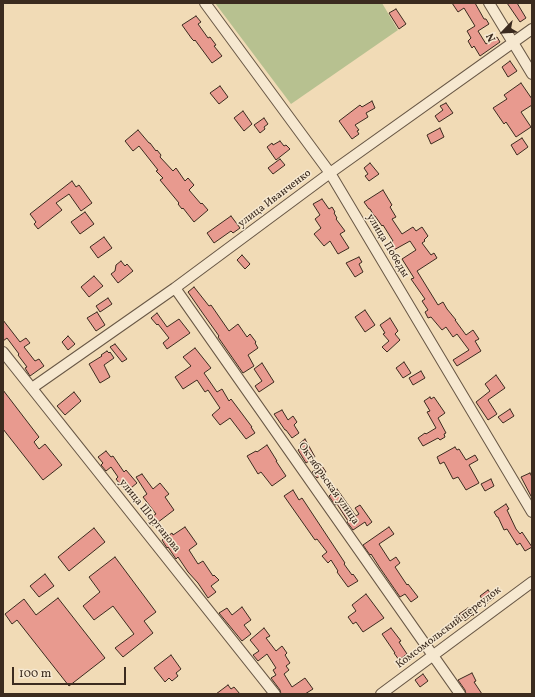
<!DOCTYPE html>
<meta charset="utf-8">
<style>
body{margin:0}
#map{position:relative;width:535px;height:697px;overflow:hidden;background:#f1dbb6;font-family:Vollkorn,serif}
canvas{display:block}
.frame{position:absolute;inset:0;border:4px solid #3b2b1f;pointer-events:none}
.north{position:absolute;left:483px;top:12px;width:40px;height:40px;-webkit-text-stroke:3px #f6e8d0;paint-order:stroke;rotate:245deg;font-size:11px;font-weight:700;line-height:16px;text-align:center;color:#3b2b1f}
.north::after{content:'';display:block;margin:auto;width:14px;height:18px;background:#3b2b1f;clip-path:polygon(50% 0,100% 100%,50% 72%,0 100%)}
.scale{position:absolute;left:12px;top:667px;width:114px;height:18px;box-sizing:border-box;border:2px solid #3b2b1f;border-top:0;padding-left:5px;font-size:12px;line-height:14px;white-space:nowrap;color:#3b2b1f;-webkit-text-stroke:3px #f6e8d0;paint-order:stroke}
</style>
<div id="map">
<canvas width="535" height="697"></canvas>
<div class="frame"></div>
<div class="north">N</div>
<div class="scale">100 m</div>
</div>
<script>
const context = document.querySelector('canvas').getContext('2d');
context.lineJoin = 'round';
function paint(path, color) { context.fillStyle = color; context.fill(path, 'evenodd'); }
const shape = rows => new Path2D(rows.map(r => 'M' + r).join(''));
function strokePath(path, color, width, dash) { context.strokeStyle = color; context.lineWidth = width; context.lineCap = dash ? 'butt' : 'round'; context.setLineDash(dash || []); context.stroke(path); }
function write(font, color, halo, rows, align = 'center') {
  context.font = font + ' Vollkorn,serif'; context.lineWidth = 3; context.setLineDash([]); context.textBaseline = 'middle'; context.strokeStyle = halo; context.fillStyle = color; for (const [text, x, y, turn = 0] of rows) {
    context.save(); context.translate(x, y); context.rotate((+turn || 0) * Math.PI / 180); context.textAlign = isNaN(turn) ? turn : align; if (halo) context.strokeText(text, 0, 0); context.fillText(text, 0, 0); context.restore();
  }
}
const green = shape([
 [215,3,382,3,398,30,291,104]
]);
const building = shape([
 [452,3,475,3,484,19,486,19,489,24,478,31,486,44,497,37,500,42,480,56,474,46,472,48,468,41,471,38,467,31,475,26,464,8,458,12,452,3],
 [507,3,517,3,526,18,520,22,507,3],
 [396,9,406,24,399,29,389,13,396,9],
 [196,16,201,22,198,24,208,38,210,37,216,45,214,46,222,56,212,63,195,40,194,41,192,39,182,25,196,16],
 [510,61,517,71,508,77,502,67,510,61],
 [521,83,532,99,532,105,521,112,531,127,516,137,506,122,504,124,493,108,507,99,504,95,521,83],
 [220,86,228,97,219,104,210,93,220,86],
 [372,101,375,108,366,113,368,117,355,125,359,130,357,131,359,134,352,139,339,121,360,105,362,107,372,101],
 [446,103,453,113,439,122,435,116,443,110,440,106,446,103],
 [243,111,252,124,244,131,234,118,243,111],
 [264,118,268,124,264,127,265,129,260,133,254,125,264,118],
 [440,128,444,137,431,144,427,135,440,128],
 [138,130,149,143,150,143,156,151,157,150,161,155,160,157,173,171,176,168,185,181,188,178,194,185,189,190,201,204,202,203,208,210,194,222,183,208,182,209,178,204,179,203,160,180,163,178,156,171,158,170,139,146,133,151,125,141,138,130],
 [522,138,528,147,517,155,511,145,522,138],
 [280,141,284,146,286,145,290,149,276,160,267,147,272,143,273,145,280,141],
 [280,159,285,165,273,174,268,168,280,159],
 [370,163,379,174,369,181,365,176,368,174,364,168,370,163],
 [72,181,76,187,79,185,92,203,81,211,69,194,56,203,62,210,38,229,34,224,36,222,30,214,72,181],
 [383,190,392,205,390,207,396,217,392,219,402,234,413,227,416,231,422,227,428,236,424,240,425,241,422,243,431,255,434,253,437,258,417,271,438,305,443,302,447,309,456,320,455,320,466,335,473,330,479,339,475,341,481,351,457,366,453,360,469,350,457,334,453,337,446,327,442,330,431,317,428,318,425,312,428,310,422,301,425,299,411,279,414,278,402,259,416,250,410,241,392,251,388,244,393,241,383,225,382,226,375,216,374,216,370,209,369,209,364,202,383,190],
 [322,199,329,209,332,207,335,212,334,213,337,218,336,219,345,231,340,234,349,248,338,254,330,241,324,246,314,234,321,228,315,219,320,215,313,204,322,199],
 [85,212,94,224,80,234,71,222,85,212],
 [231,216,240,228,233,233,231,231,214,243,207,233,231,216],
 [104,237,112,248,98,258,90,247,104,237],
 [242,255,250,264,245,269,237,260,242,255],
 [359,257,362,262,359,264,363,272,355,277,346,263,359,257],
 [121,261,125,266,127,264,133,271,118,283,111,274,115,271,116,265,121,261],
 [94,276,103,286,89,297,81,287,94,276],
 [194,287,209,306,211,305,229,331,238,324,247,337,250,334,256,342,255,343,258,348,248,355,254,366,243,373,218,337,219,336,204,315,188,292,194,287],
 [108,298,112,304,100,312,96,306,108,298],
 [365,310,375,325,365,332,355,317,365,310],
 [97,312,105,325,96,331,87,318,97,312],
 [157,313,167,327,179,319,190,333,167,349,163,343,169,338,158,324,157,325,151,318,157,313],
 [390,318,398,331,395,334,400,340,387,352,382,347,389,341,383,334,385,333,380,325,390,318],
 [3,320,20,342,26,338,30,343,24,347,35,361,39,359,44,366,30,376,25,368,27,367,18,355,19,354,7,338,3,341,3,320],
 [68,336,75,344,68,350,62,342,68,336],
 [115,344,127,359,122,362,110,347,115,344],
 [195,348,211,368,204,373,217,392,222,389,229,401,231,399,252,427,251,427,255,433,246,439,230,418,220,425,212,415,220,408,208,390,205,392,197,380,183,389,175,377,191,366,183,357,195,348],
 [107,351,109,353,110,352,114,358,104,365,110,377,100,383,89,364,102,356,101,355,107,351],
 [404,362,411,373,403,378,396,368,404,362],
 [262,363,274,382,259,392,255,386,262,381,254,369,262,363],
 [421,371,425,378,413,385,409,378,421,371],
 [496,375,505,388,488,400,497,414,488,420,476,402,490,391,485,384,496,375],
 [3,390,39,437,34,442,39,449,45,444,62,465,43,480,3,429,3,390],
 [74,392,81,401,65,415,57,406,74,392],
 [430,397,431,399,434,397,445,413,438,418,446,433,444,434,445,437,440,440,438,438,423,446,418,438,425,433,426,434,436,428,427,412,430,411,424,401,430,397],
 [510,409,514,416,503,423,498,417,510,409],
 [282,410,288,420,293,416,297,422,294,425,299,433,292,438,286,430,285,430,274,414,282,410],
 [305,439,315,457,306,463,298,450,302,447,300,443,305,439],
 [267,445,277,461,276,461,286,476,272,486,261,472,258,474,247,456,256,451,257,452,267,445],
 [455,447,457,450,459,449,466,460,475,455,478,460,469,465,479,483,466,490,458,477,453,479,444,462,440,464,437,457,455,447],
 [106,451,111,457,113,456,124,472,126,470,137,483,126,492,116,479,118,477,111,467,106,471,101,465,103,463,98,457,106,451],
 [322,466,326,472,317,478,312,472,322,466],
 [530,473,532,477,532,498,521,477,530,473],
 [142,474,153,489,160,483,169,494,165,497,174,510,153,526,148,519,156,514,143,497,147,494,136,477,142,474],
 [491,479,494,486,485,491,481,484,491,479],
 [337,489,356,516,359,514,355,508,360,505,372,522,367,526,365,522,353,530,347,522,348,521,337,504,335,505,329,496,337,489],
 [293,490,299,500,302,498,345,563,344,564,352,575,353,574,358,581,348,587,337,572,338,571,331,560,328,563,322,556,327,552,317,539,315,540,284,496,293,490],
 [506,504,509,509,507,510,516,529,520,534,522,532,532,547,525,551,520,543,517,545,507,529,504,530,498,517,497,517,494,512,506,504],
 [185,527,197,544,189,550,198,564,203,561,213,576,214,575,219,580,211,586,216,592,208,598,198,583,188,572,178,557,176,559,168,547,167,548,162,540,172,533,173,535,185,527],
 [389,527,394,534,379,544,390,561,396,557,400,563,395,567,407,585,408,584,418,597,411,602,405,594,400,597,380,568,371,554,370,555,363,545,389,527],
 [94,528,105,542,69,571,58,557,94,528],
 [115,557,156,612,144,621,153,633,123,657,115,648,134,634,113,606,94,620,83,606,100,592,89,577,115,557],
 [45,574,54,586,39,597,30,586,45,574],
 [488,590,494,598,486,604,480,596,488,590],
 [366,594,384,618,363,632,356,622,353,624,348,617,356,611,352,605,366,594],
 [58,598,105,658,69,686,17,620,12,624,5,614,24,599,36,615,58,598],
 [242,607,251,620,244,625,251,634,242,641,219,613,227,608,232,615,242,607],
 [468,608,474,615,472,615,465,621,459,614,468,608],
 [264,628,270,636,266,638,276,651,282,646,287,653,285,655,290,663,286,666,289,670,284,674,292,687,305,678,313,689,305,694,281,694,280,690,271,678,276,675,273,670,276,668,267,654,258,661,253,655,259,651,250,640,264,628],
 [391,628,401,641,399,642,407,654,399,660,394,653,395,653,382,634,391,628],
 [171,655,181,669,176,673,178,676,172,681,169,678,165,682,154,668,171,655],
 [472,673,476,681,474,682,482,694,466,694,465,690,458,680,472,673],
 [423,674,428,681,420,687,415,680,423,674],
 [228,685,231,689,234,687,240,694,216,694,228,685]
]);
const minor = shape([
 [205,3,330,173,532,512],
 [489,3,532,74],
 [175,288,460,694],
 [3,352,275,694],
 [32,388,175,288,330,173,532,29],
 [381,694,532,582]
]);
const streetNames = [
 ["улица Иванченко",275,199,-37],
 ["улица Победы",387,246,59],
 ["Октябрьская улица",328,484,55],
 ["улица Шортанова",149,516,51],
 ["Комсомольский переулок",449,628,-37]
];
paint(green, '#b7c190');
paint(building, '#e89a8f');
strokePath(building, '#3b2b1f', 1);
strokePath(minor, '#685745', 12);
strokePath(minor, '#f6e8d0', 10);
write('11px', '#3b2b1f', '#f6e8d0', streetNames);
</script>
